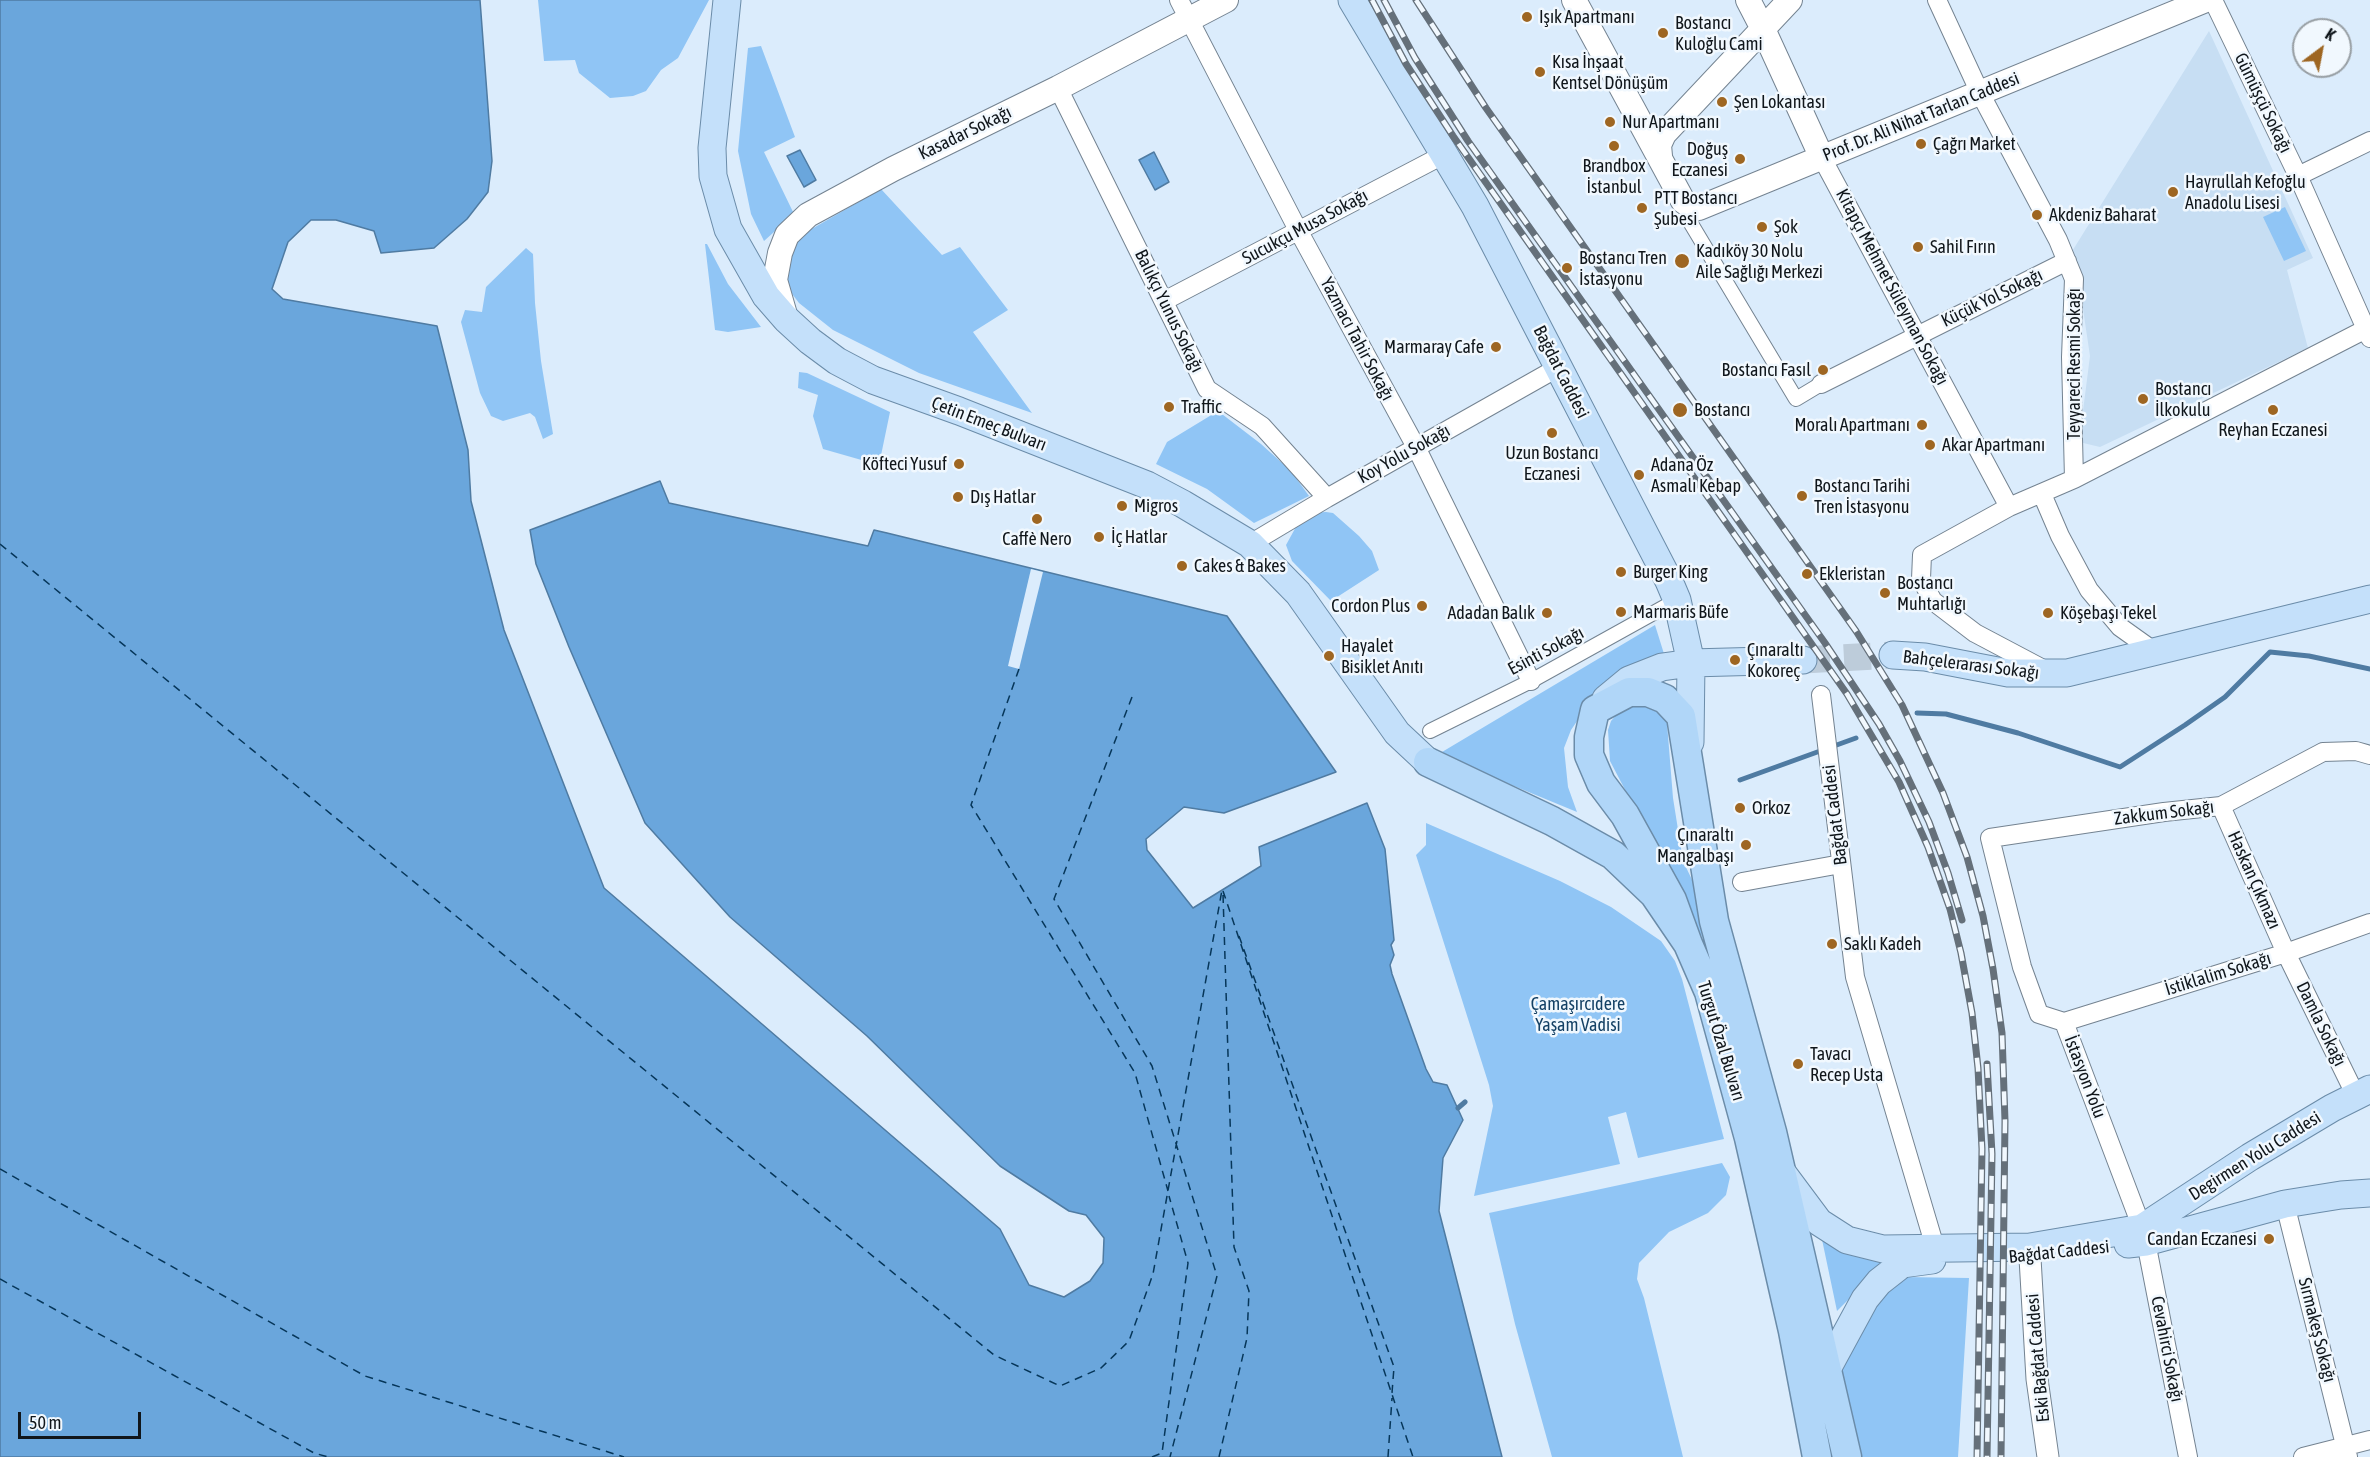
<!DOCTYPE html>
<meta charset="utf-8">
<style>
body{margin:0}
#map{position:relative;width:2370px;height:1457px;overflow:hidden;background:#dbecfc;font-family:"Asap Condensed",sans-serif}
canvas{display:block}
.north{position:absolute;left:2292px;top:18px;width:60px;height:60px;box-sizing:border-box;background:#f1f8fe;border:2px solid #979ea3;border-radius:50%;rotate:32deg;font-size:16px;font-weight:700;line-height:24px;text-align:center;color:#10161b}
.north::after{content:'';display:block;margin:auto;width:21px;height:27px;background:#9e6622;clip-path:polygon(50% 0,100% 100%,50% 72%,0 100%)}
.scale{position:absolute;left:18px;top:1412px;width:123px;height:27px;box-sizing:border-box;border:3px solid #10161b;border-top:0;padding-left:8px;font-size:18px;line-height:21px;white-space:nowrap;color:#10161b;-webkit-text-stroke:4px #f1f8fe;paint-order:stroke}
</style>
<div id="map">
<canvas width="2370" height="1457"></canvas>
<div class="north">K</div>
<div class="scale">50 m</div>
</div>
<script>
const context = document.querySelector('canvas').getContext('2d');
context.lineJoin = 'round';
function paint(path, color) { context.fillStyle = color; context.fill(path, 'evenodd'); }
const shape = rows => new Path2D(rows.map(r => 'M' + r).join(''));
function strokePath(path, color, width, dash) { context.strokeStyle = color; context.lineWidth = width; context.lineCap = dash ? 'butt' : 'round'; context.setLineDash(dash || []); context.stroke(path); }
function write(font, color, halo, rows, align = 'center') {
  context.font = font + ' "Asap Condensed",sans-serif'; context.lineWidth = 5; context.setLineDash([]); context.textBaseline = 'middle'; context.strokeStyle = halo; context.fillStyle = color; for (const [text, x, y, turn = 0] of rows) {
    context.save(); context.translate(x, y); context.rotate((+turn || 0) * Math.PI / 180); context.textAlign = isNaN(turn) ? turn : align; if (halo) context.strokeText(text, 0, 0); context.fillText(text, 0, 0); context.restore();
  }
}
const built = shape([
 [2209,31,2313,258,2287,270,2308,348,2100,447,2079,442,2090,356,2079,282,2071,253]
]);
const green = shape([
 [538,0,709,0,678,58,661,70,646,91,633,96,610,98,579,73,575,60,544,61],
 [761,46,795,137,764,152,794,214,764,241,751,214,738,151,748,48],
 [881,189,942,255,960,247,1008,310,973,332,1032,413,919,373,833,330,799,303,780,278,796,238],
 [2285,207,2306,251,2284,261,2263,217],
 [705,244,707,244,728,284,761,327,728,332,715,330],
 [526,248,533,254,535,303,541,361,553,434,543,439,535,417,530,413,503,421,491,416,480,393,461,322,465,310,482,312,486,287],
 [799,372,807,373,890,412,879,465,823,449,813,416,818,395,798,388],
 [1218,411,1261,444,1291,471,1309,496,1254,523,1207,489,1156,464,1167,442],
 [1326,512,1333,513,1359,536,1372,551,1379,570,1331,601,1292,561,1286,545,1297,525,1311,513],
 [1655,625,1665,657,1588,705,1571,730,1564,748,1568,787,1577,812,1480,772,1442,752],
 [1636,700,1666,711,1673,798,1683,861,1695,886,1712,956,1610,761,1608,730,1611,721,1618,713],
 [1426,823,1560,881,1611,907,1661,941,1675,961,1682,979,1724,1139,1638,1158,1626,1112,1608,1117,1620,1164,1474,1196,1493,1106,1489,1085,1416,855,1426,845],
 [1722,1163,1730,1177,1726,1195,1708,1213,1669,1232,1639,1263,1637,1279,1644,1298,1683,1457,1552,1457,1515,1324,1489,1213],
 [1820,1230,1888,1260,1837,1311],
 [1903,1277,1969,1278,1958,1457,1855,1457,1837,1369,1879,1291]
]);
const water = shape([
 [0,0,480,0,492,161,488,192,467,219,434,248,381,253,374,231,336,220,311,220,288,242,272,289,283,299,437,326,468,450,471,501,504,630,604,888,1000,1229,1029,1285,1064,1297,1090,1281,1103,1263,1104,1238,1086,1215,1069,1211,1000,1166,867,1036,730,917,645,823,569,647,536,564,530,530,660,481,669,503,868,546,874,530,887,533,1227,616,1336,772,1224,813,1184,807,1146,839,1147,850,1193,908,1261,866,1259,847,1367,803,1385,849,1394,940,1391,945,1394,955,1390,965,1392,974,1426,1069,1433,1082,1447,1085,1463,1120,1443,1158,1439,1211,1502,1457,0,1457,0,0],
 [800,150,816,180,804,187,787,156,800,150],
 [1154,152,1169,182,1155,190,1139,160,1154,152]
]);
const pier = shape([
 [1031,569,1043,572,1019,669,1008,666]
]);
const stream = shape([
 [1917,713,1946,714,2018,733,2120,767,2185,725,2225,697,2270,652,2309,656,2370,669],
 [1740,780,1856,738],
 [1458,1108,1465,1102]
]);
const ferry = shape([
 [0,544,994,1355,1060,1386,1101,1368,1129,1341,1153,1274,1222,890],
 [1019,669,971,805,1135,1073,1168,1191],
 [1132,697,1054,899,1152,1066,1217,1276,1170,1457],
 [1223,891,1413,1457],
 [1239,936,1394,1367,1392,1393],
 [0,1169,365,1376,624,1457],
 [0,1279,314,1453,328,1457],
 [1152,1457,1162,1453,1188,1263,1169,1196],
 [1219,1457,1247,1338,1249,1291,1234,1247,1223,894],
 [1388,1457,1392,1398]
]);
const primaryTunnel = shape([
 [1803,660,1893,655]
]);
const pedestrian = shape([
 [1687,217,1796,399,1821,384],
 [1430,731,1531,681,1677,600]
]);
const minor = shape([
 [1179,0,1298,230,1416,447,1531,681],
 [1937,0,1980,93,2058,240,2074,279,2071,357,2074,479,2009,507,1922,555,1921,579,1933,601,1975,633,2045,670],
 [2213,0,2298,176,2370,338],
 [1058,88,1207,389,1262,426,1327,498],
 [1822,158,2009,507],
 [2298,176,2370,141],
 [1164,301,1445,154],
 [1821,384,2067,261],
 [2074,479,2370,327],
 [2042,494,2060,536,2089,590,2120,627,2155,652],
 [1250,544,1327,498,1559,367],
 [1821,695,1855,977,1935,1247],
 [2221,806,2286,953,2356,1096],
 [1742,882,1841,864],
 [2064,1022,2039,1014,2022,967,1990,838,2164,812,2221,806,2323,752,2356,751,2370,755],
 [2064,1022,2286,953,2370,923],
 [2064,1022,2142,1228],
 [2285,1204,2348,1457],
 [2146,1242,2188,1457],
 [2303,1457,2370,1440]
]);
const tertiary = shape([
 [2030,1258,2037,1379,2048,1457]
]);
const secondary = shape([
 [1574,0,1683,201,1690,206,1699,208,2206,0],
 [1748,0,1763,29,1822,158],
 [1660,156,1659,145,1664,134,1790,0],
 [786,318,775,280,780,253,787,235,808,215,893,169,1058,88,1226,0]
]);
const primary = shape([
 [727,0,712,148,713,176,728,229,766,296,786,319,810,341,837,361,873,380,959,411,1147,485,1183,504,1250,544,1298,593,1397,733,1428,762],
 [1352,0,1475,206,1669,581,1677,600,1691,663,1690,742],
 [1893,655,1925,657,2008,673,2067,673,2370,599],
 [1606,699,1629,680,1662,667,1691,663,1803,660],
 [1781,1171,1819,1222,1847,1240,1883,1249,2030,1247,2142,1228,2250,1157,2332,1108,2370,1089],
 [2128,1244,2146,1242,2285,1204,2341,1195,2370,1193],
 [1827,1369,1865,1299,1879,1282,1902,1264,1932,1260]
]);
const trunk = shape([
 [1428,762,1552,821,1613,855,1654,894,1688,944,1709,992,1749,1138,1793,1331,1817,1457],
 [1688,944,1672,900,1625,815,1601,783,1589,755,1589,737,1595,710,1629,692,1648,692,1665,699,1681,716,1714,921,1772,1132,1847,1457]
]);
const rail = shape([
 [1372,0,1406,64,1453,136,1847,694,1899,782,1928,847,1950,909,1961,953,1972,1013,1978,1068,1982,1149,1977,1457],
 [1384,0,1415,58,1468,141,1825,643,1879,724,1900,761,1929,822,1948,873,1962,920],
 [1416,0,1486,108,1856,631,1902,705,1943,793,1967,857,1983,916,1993,969,2002,1033,2005,1121,2001,1457],
 [1987,1064,1992,1154,1987,1457]
]);
const markers = [
 [1527,17,6,"#9e6622"],
 [1663,33,6,"#9e6622"],
 [1540,72,6,"#9e6622"],
 [1722,102,6,"#9e6622"],
 [1610,122,6,"#9e6622"],
 [1921,144,6,"#9e6622"],
 [1614,146,6,"#9e6622"],
 [1740,159,6,"#9e6622"],
 [2173,192,6,"#9e6622"],
 [1642,208,6,"#9e6622"],
 [2037,215,6,"#9e6622"],
 [1762,227,6,"#9e6622"],
 [1918,247,6,"#9e6622"],
 [1682,261,8,"#9e6622"],
 [1567,268,6,"#9e6622"],
 [1496,347,6,"#9e6622"],
 [1823,370,6,"#9e6622"],
 [2143,399,6,"#9e6622"],
 [1169,407,6,"#9e6622"],
 [1680,410,8,"#9e6622"],
 [2273,410,6,"#9e6622"],
 [1922,425,6,"#9e6622"],
 [1552,433,6,"#9e6622"],
 [1930,445,6,"#9e6622"],
 [959,464,6,"#9e6622"],
 [1639,475,6,"#9e6622"],
 [1802,496,6,"#9e6622"],
 [958,497,6,"#9e6622"],
 [1122,506,6,"#9e6622"],
 [1037,519,6,"#9e6622"],
 [1099,537,6,"#9e6622"],
 [1182,566,6,"#9e6622"],
 [1621,572,6,"#9e6622"],
 [1807,574,6,"#9e6622"],
 [1885,593,6,"#9e6622"],
 [1422,606,6,"#9e6622"],
 [1621,612,6,"#9e6622"],
 [1547,613,6,"#9e6622"],
 [2048,613,6,"#9e6622"],
 [1329,656,6,"#9e6622"],
 [1735,660,6,"#9e6622"],
 [1740,808,6,"#9e6622"],
 [1746,845,6,"#9e6622"],
 [1832,944,6,"#9e6622"],
 [1798,1064,6,"#9e6622"],
 [2269,1239,6,"#9e6622"]
];
const poiNames = [
 ["Işık Apartmanı",1539,17],
 ["Bostancı",1675,23],
 ["Kuloğlu Cami",1675,44],
 ["Kısa İnşaat",1552,62],
 ["Kentsel Dönüşüm",1552,83],
 ["Şen Lokantası",1734,102],
 ["Nur Apartmanı",1622,122],
 ["Çağrı Market",1933,144],
 ["Doğuş",1728,149,"right"],
 ["Eczanesi",1728,170,"right"],
 ["Brandbox",1614,166,"center"],
 ["İstanbul",1614,187,"center"],
 ["Hayrullah Kefoğlu",2185,182],
 ["Anadolu Lisesi",2185,203],
 ["PTT Bostancı",1654,198],
 ["Şubesi",1654,219],
 ["Akdeniz Baharat",2049,215],
 ["Şok",1774,227],
 ["Sahil Fırın",1930,247],
 ["Kadıköy 30 Nolu",1696,251],
 ["Aile Sağlığı Merkezi",1696,272],
 ["Bostancı Tren",1579,258],
 ["İstasyonu",1579,279],
 ["Marmaray Cafe",1484,347,"right"],
 ["Bostancı Fasıl",1811,370,"right"],
 ["Bostancı",2155,389],
 ["İlkokulu",2155,410],
 ["Traffic",1181,407],
 ["Bostancı",1694,410],
 ["Moralı Apartmanı",1910,425,"right"],
 ["Reyhan Eczanesi",2273,430,"center"],
 ["Akar Apartmanı",1942,445],
 ["Uzun Bostancı",1552,453,"center"],
 ["Eczanesi",1552,474,"center"],
 ["Köfteci Yusuf",947,464,"right"],
 ["Adana Öz",1651,465],
 ["Asmalı Kebap",1651,486],
 ["Bostancı Tarihi",1814,486],
 ["Tren İstasyonu",1814,507],
 ["Dış Hatlar",970,497],
 ["Migros",1134,506],
 ["İç Hatlar",1111,537],
 ["Caffè Nero",1037,539,"center"],
 ["Cakes & Bakes",1194,566],
 ["Burger King",1633,572],
 ["Ekleristan",1819,574],
 ["Bostancı",1897,583],
 ["Muhtarlığı",1897,604],
 ["Cordon Plus",1410,606,"right"],
 ["Marmaris Büfe",1633,612],
 ["Adadan Balık",1535,613,"right"],
 ["Köşebaşı Tekel",2060,613],
 ["Hayalet",1341,646],
 ["Bisiklet Anıtı",1341,667],
 ["Çınaraltı",1747,650],
 ["Kokoreç",1747,671],
 ["Orkoz",1752,808],
 ["Çınaraltı",1734,835,"right"],
 ["Mangalbaşı",1734,856,"right"],
 ["Saklı Kadeh",1844,944],
 ["Tavacı",1810,1054],
 ["Recep Usta",1810,1075],
 ["Candan Eczanesi",2257,1239,"right"]
];
const streetNames = [
 ["Gümüşçü Sokağı",2263,103,64],
 ["Prof. Dr. Ali Nihat Tarlan Caddesi",1921,117,-22],
 ["Kasadar Sokağı",965,133,-26],
 ["Sucukçu Musa Sokağı",1305,227,-28],
 ["Kitapçı Mehmet Süleyman Sokağı",1892,287,62],
 ["Küçük Yol Sokağı",1992,298,-26],
 ["Balıkçı Yunus Sokağı",1169,311,64],
 ["Yazmacı Tahir Sokağı",1357,339,62],
 ["Teyyareci Resmi Sokağı",2074,364,-90],
 ["Bağdat Caddesi",1561,372,63],
 ["Çetin Emeç Bulvarı",989,424,21],
 ["Koy Yolu Sokağı",1404,454,-29],
 ["Esinti Sokağı",1546,651,-28],
 ["Bahçelerarası Sokağı",1971,665,7],
 ["Zakkum Sokağı",2164,813,-7],
 ["Bağdat Caddesi",1835,815,-97],
 ["Haskan Çıkmazı",2254,880,66],
 ["İstiklalim Sokağı",2218,974,-17],
 ["Damla Sokağı",2321,1024,64],
 ["Turgut Özal Bulvarı",1721,1041,73],
 ["İstasyon Yolu",2085,1077,69],
 ["Degirmen Yolu Caddesi",2255,1156,-32],
 ["Bağdat Caddesi",2059,1252,-6],
 ["Sırmakeş Sokağı",2317,1330,76],
 ["Cevahirci Sokağı",2167,1349,79],
 ["Eski Bağdat Caddesi",2038,1358,-95]
];
const parkNames = [
 ["Çamaşırcıdere",1578,1004],
 ["Yaşam Vadisi",1578,1025]
];
paint(built, '#c7def3');
paint(green, '#90c5f5');
paint(water, '#6aa6dc');
strokePath(water, '#4f7ba2', 1.5);
paint(pier, '#dbecfc');
strokePath(stream, '#4f7ba2', 5);
strokePath(ferry, '#063659', 1.5, [8, 6]);
strokePath(primaryTunnel, '#bdccda', 27, [27, 14]);
strokePath(pedestrian, '#748391', 16);
strokePath(minor, '#748391', 20);
strokePath(tertiary, '#748391', 23);
strokePath(secondary, '#748391', 26);
strokePath(primary, '#6b8ca9', 29);
strokePath(trunk, '#6b8ca9', 31);
strokePath(pedestrian, '#fff', 14);
strokePath(minor, '#fff', 18);
strokePath(tertiary, '#fff', 21);
strokePath(secondary, '#fff', 24);
strokePath(primary, '#c4e0fa', 27);
strokePath(trunk, '#b0d6f8', 28);
strokePath(rail, '#65707a', 7);
strokePath(rail, '#f1f8fe', 4.5, [14]);
for (const [x, y, r, color] of markers) { const dot = new Path2D(); dot.arc(x, y, r, 0, 2 * Math.PI); context.fillStyle = color; context.fill(dot); strokePath(dot, '#f1f8fe', 2); }
write('18px', '#10161b', '#f1f8fe', poiNames, 'left');
write('18px', '#10161b', '#f1f8fe', streetNames);
write('18px', '#144165', '#f1f8fe', parkNames);
</script>
